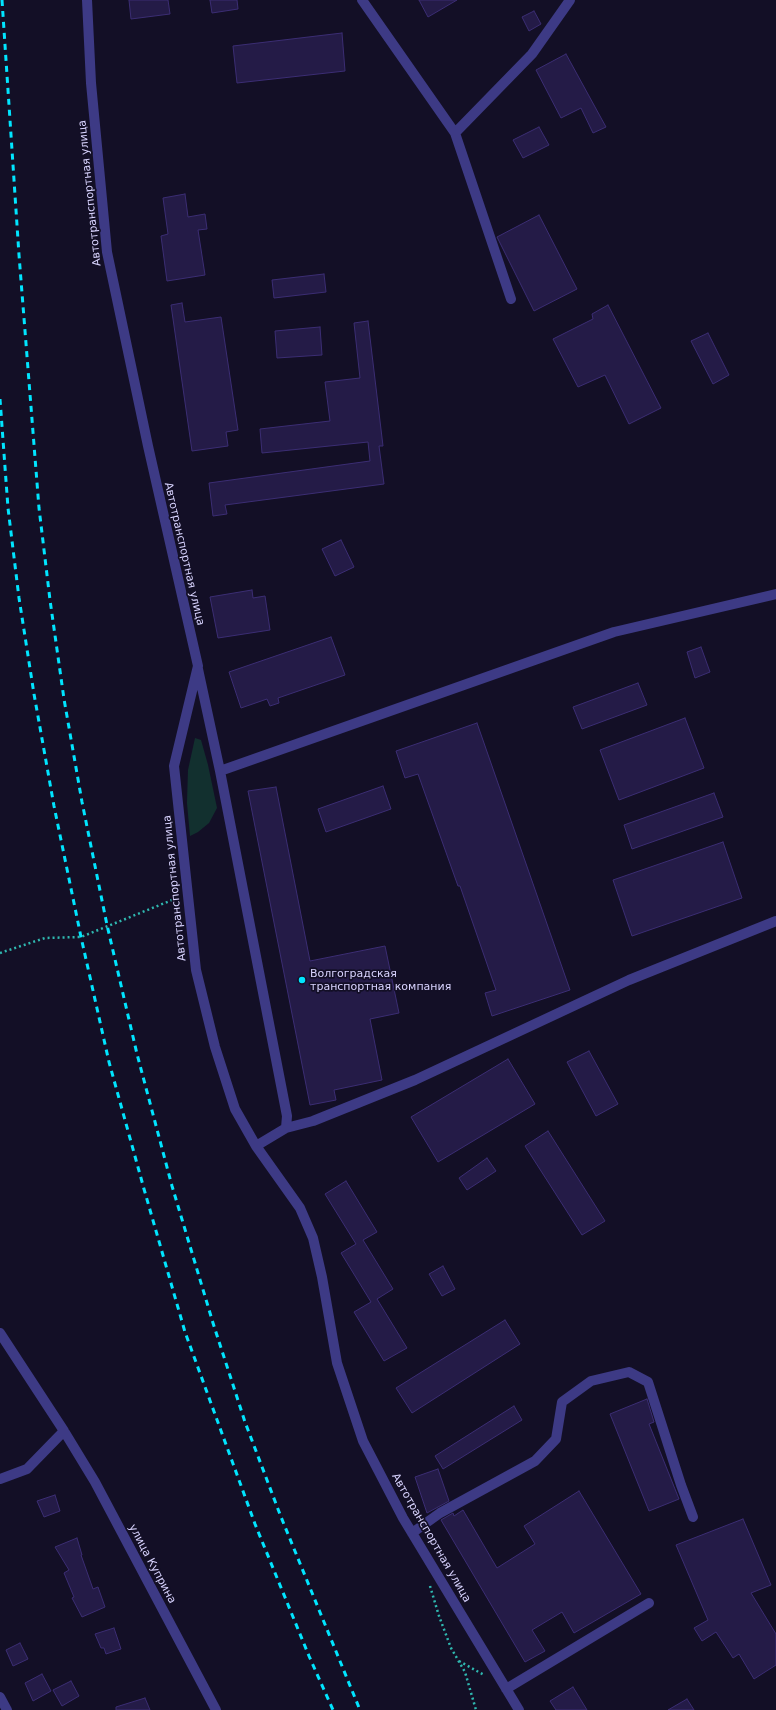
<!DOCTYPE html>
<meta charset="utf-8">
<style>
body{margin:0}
canvas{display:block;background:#130f26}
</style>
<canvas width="776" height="1710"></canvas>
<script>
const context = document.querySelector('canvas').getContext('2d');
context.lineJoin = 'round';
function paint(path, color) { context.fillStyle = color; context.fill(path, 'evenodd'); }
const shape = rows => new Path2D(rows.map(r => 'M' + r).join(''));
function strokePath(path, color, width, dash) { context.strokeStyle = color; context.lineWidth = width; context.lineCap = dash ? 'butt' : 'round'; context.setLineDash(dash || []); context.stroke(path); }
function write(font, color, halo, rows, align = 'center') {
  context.font = font + ' "DejaVu Sans",sans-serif'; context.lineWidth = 3.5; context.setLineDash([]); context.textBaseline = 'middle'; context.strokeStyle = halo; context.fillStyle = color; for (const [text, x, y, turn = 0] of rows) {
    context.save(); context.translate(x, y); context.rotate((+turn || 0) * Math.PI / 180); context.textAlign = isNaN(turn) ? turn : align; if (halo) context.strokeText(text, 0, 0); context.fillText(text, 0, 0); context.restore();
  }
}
const green = shape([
 [195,738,201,740,208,765,217,808,209,823,198,832,190,836,187,803,188,770]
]);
const building = shape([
 [129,0,168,0,170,14,131,19,129,0],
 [210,0,237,0,238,9,212,13,210,0],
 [419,0,457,0,428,17,419,0],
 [534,11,541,24,529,31,522,17,534,11],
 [342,33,345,71,237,83,233,46,342,33],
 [566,54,606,127,593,133,581,108,561,118,536,70,566,54],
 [539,127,549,145,523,158,513,140,539,127],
 [185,194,188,217,205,214,207,229,198,230,205,275,167,281,161,236,168,234,163,198,185,194],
 [539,215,577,289,534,311,497,237,539,215],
 [324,274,326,292,274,298,272,280,324,274],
 [182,303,185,322,221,317,238,430,226,432,228,446,192,451,171,305,182,303],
 [608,305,661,408,629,424,605,375,578,387,553,339,593,319,592,314,608,305],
 [368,321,383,446,379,446,384,484,225,505,227,514,213,516,209,483,370,461,368,442,262,453,260,429,330,421,325,382,360,378,354,323,368,321],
 [320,327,322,355,277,358,275,331,320,327],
 [708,333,729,375,713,384,691,341,708,333],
 [341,540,354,567,335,576,322,549,341,540],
 [252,590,253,598,265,596,270,630,218,638,210,597,252,590],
 [331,637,345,675,278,698,279,703,270,706,267,699,241,708,229,672,331,637],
 [701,647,710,672,695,678,687,652,701,647],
 [638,683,647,705,582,729,573,707,638,683],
 [685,718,704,768,619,800,600,750,685,718],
 [477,723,570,990,492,1016,485,993,496,990,460,886,458,886,418,774,405,778,396,751,477,723],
 [383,786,391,809,326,832,318,809,383,786],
 [276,787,310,961,385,946,399,1013,370,1019,382,1080,334,1090,336,1100,310,1105,248,791,276,787],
 [714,793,723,817,632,849,624,825,714,793],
 [723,842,742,898,632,936,613,880,723,842],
 [589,1051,618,1104,596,1116,567,1062,589,1051],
 [508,1059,535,1104,438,1162,411,1117,508,1059],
 [548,1131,605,1221,582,1235,525,1146,548,1131],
 [487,1158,496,1171,467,1190,459,1178,487,1158],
 [346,1181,377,1232,363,1240,393,1289,377,1299,407,1348,384,1361,354,1312,371,1302,341,1253,356,1244,325,1194,346,1181],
 [443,1266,455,1289,442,1296,429,1274,443,1266],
 [505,1320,520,1344,412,1413,396,1388,505,1320],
 [647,1399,654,1422,649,1424,679,1499,649,1511,610,1414,647,1399],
 [514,1406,522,1420,443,1469,435,1456,514,1406],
 [438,1469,449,1501,427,1513,415,1477,438,1469],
 [579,1491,641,1594,574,1633,562,1612,532,1630,545,1651,525,1662,441,1520,453,1513,454,1516,463,1510,497,1568,535,1544,524,1526,579,1491],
 [55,1495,60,1511,44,1517,37,1501,55,1495],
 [743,1519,771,1585,751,1593,776,1634,776,1665,754,1679,739,1654,733,1658,716,1632,702,1641,694,1628,708,1620,676,1545,743,1519],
 [77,1538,82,1555,81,1555,93,1589,98,1587,105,1607,82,1617,72,1598,74,1597,64,1573,69,1570,55,1547,77,1538],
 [114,1628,121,1649,106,1654,104,1648,101,1648,95,1634,114,1628],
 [20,1643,28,1659,13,1666,6,1650,20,1643],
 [42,1674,51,1691,33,1701,25,1683,42,1674],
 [71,1681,79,1696,62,1706,53,1690,71,1681],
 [573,1687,587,1710,556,1710,550,1701,573,1687],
 [145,1698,150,1710,116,1710,116,1707,145,1698],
 [687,1699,694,1710,668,1710,687,1699]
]);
const path = shape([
 [0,953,45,938,81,937,177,898],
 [430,1586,439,1616,451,1648,465,1672,476,1710],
 [459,1661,484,1675]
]);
const minor = shape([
 [87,0,91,83,107,252,148,446,198,666,174,766,196,970,215,1047,235,1109,256,1146,300,1208,313,1238,322,1277,337,1363,363,1441,403,1518,519,1710],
 [362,0,455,133,511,299],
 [455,133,532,54,570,0],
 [198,669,220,771,287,1116,286,1128],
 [220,771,614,632,776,594],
 [256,1146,286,1128,313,1121,415,1080,629,980,776,921],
 [0,1333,64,1431,95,1482,216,1710],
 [0,1479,27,1469,64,1431],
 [412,1533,440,1513,535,1461,556,1439,562,1402,591,1381,629,1372,648,1382,681,1485,693,1517],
 [506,1689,649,1603],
 [0,1697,7,1710]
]);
const rail = shape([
 [2,0,19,255,39,508,50,600,64,699,82,802,107,925,137,1054,172,1186,213,1323,245,1422,281,1517,360,1710],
 [0,399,8,508,19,598,34,694,54,806,81,937,109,1062,144,1189,185,1332,255,1524,309,1656,333,1710]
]);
const markers = [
 [302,980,4,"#00e5ff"]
];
const streetNames = [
 ["Автотранспортная улица",90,193,-96],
 ["Автотранспортная улица",184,554,77],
 ["Автотранспортная улица",175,888,-96],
 ["Автотранспортная улица",431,1538,60],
 ["улица Куприна",152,1564,62]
];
const poiNames = [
 ["Волгоградская",310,974],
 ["транспортная компания",310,987]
];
paint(green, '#12302f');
paint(building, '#241b47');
strokePath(building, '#3b2d73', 1);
strokePath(path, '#2fb8b0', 2.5, [2, 3]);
strokePath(minor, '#3d3a85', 10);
strokePath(rail, '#00e5ff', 3, [6, 5]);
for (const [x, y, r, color] of markers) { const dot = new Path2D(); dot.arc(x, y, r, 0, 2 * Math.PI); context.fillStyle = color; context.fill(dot); strokePath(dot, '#130f26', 1.5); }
write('11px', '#d9d4ff', '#130f26', streetNames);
write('11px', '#d9d4ff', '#130f26', poiNames, 'left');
</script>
